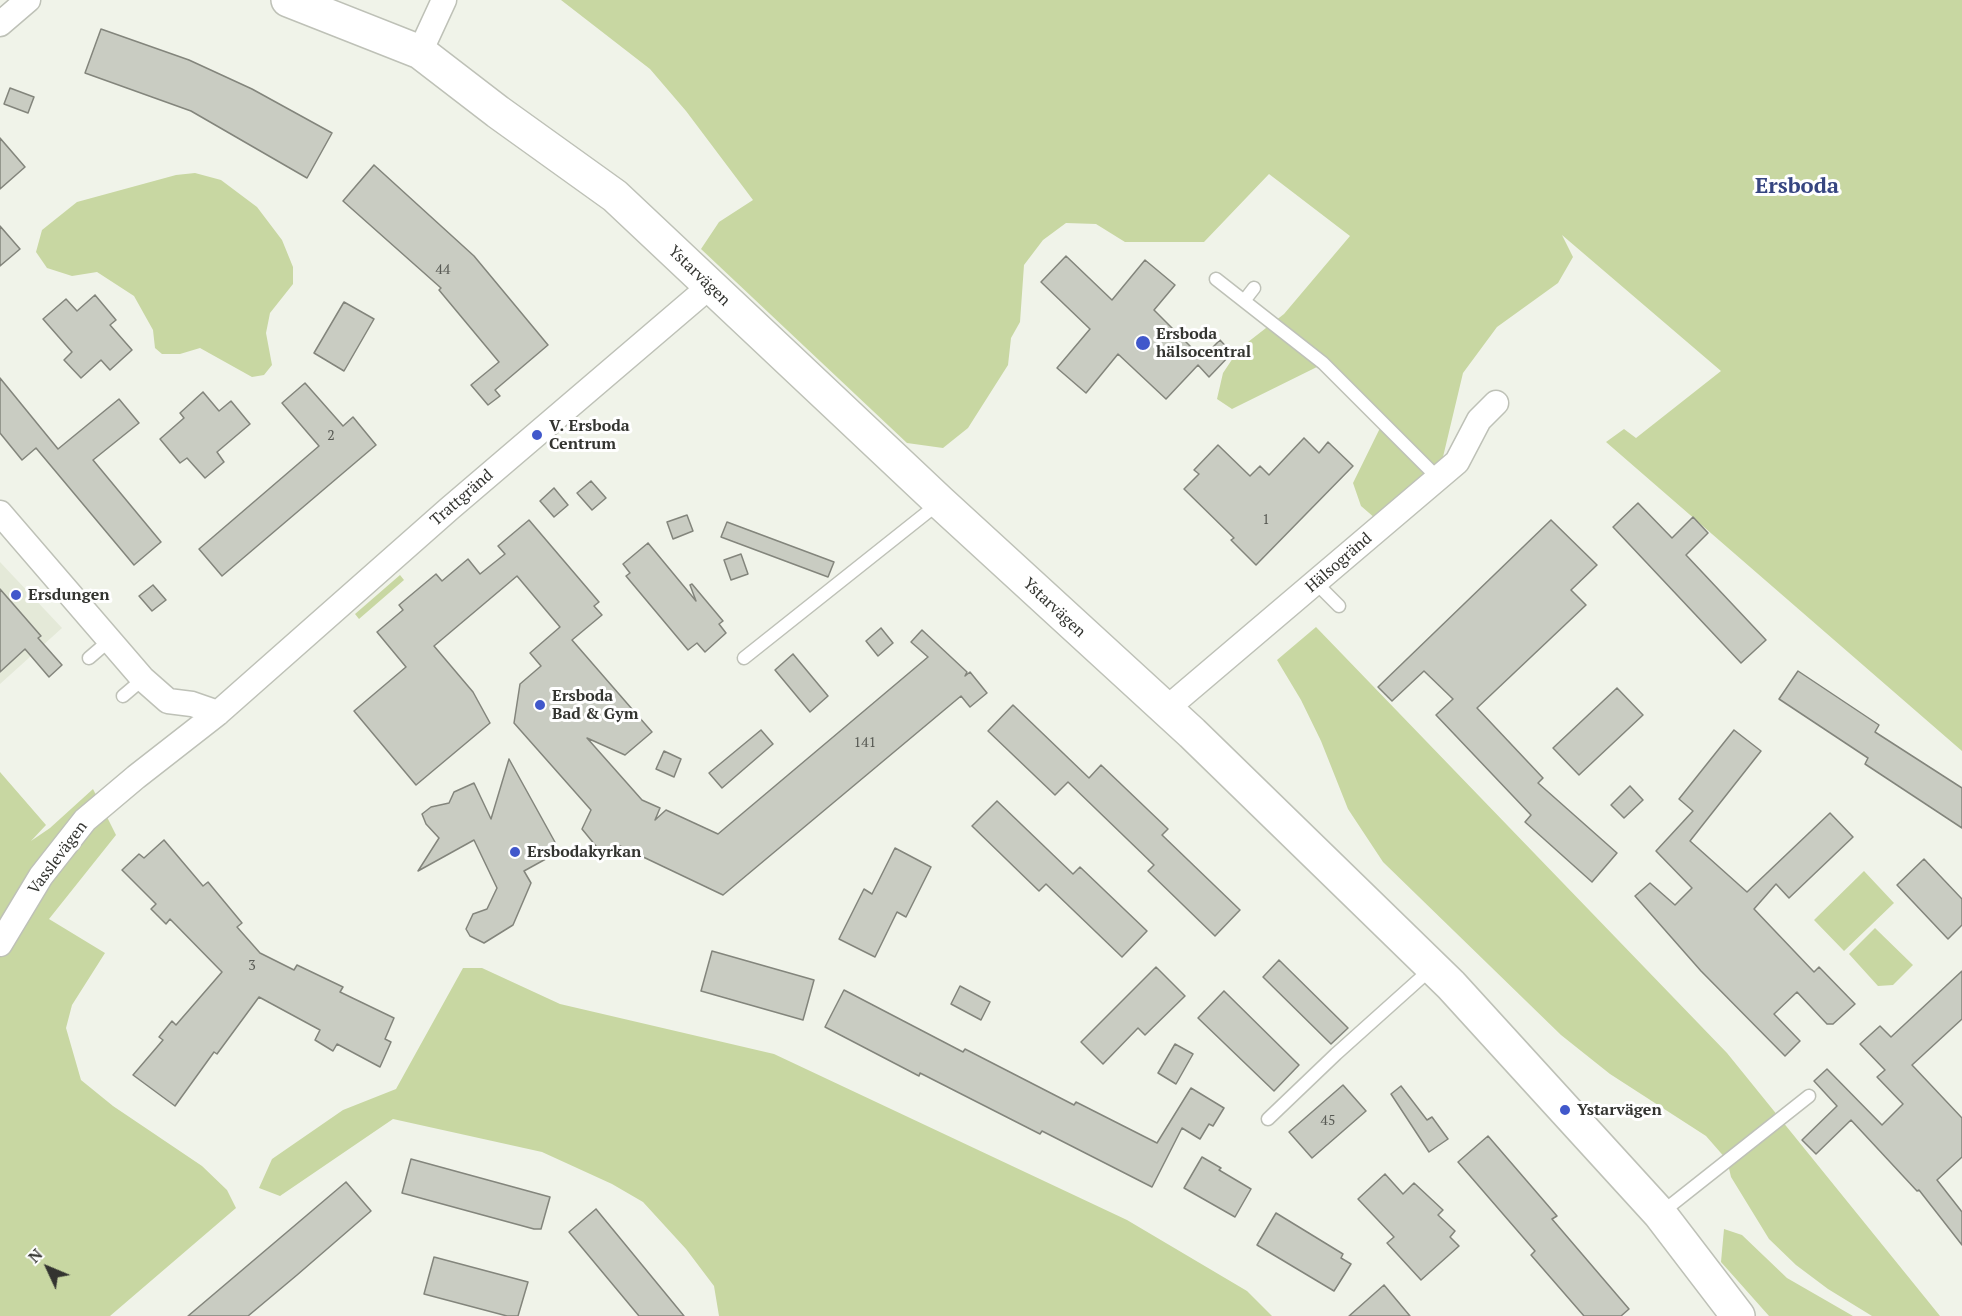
<!DOCTYPE html>
<meta charset="utf-8">
<style>
body{margin:0}
#map{position:relative;width:1962px;height:1316px;overflow:hidden;background:#f0f3e9;font-family:"PT Serif",serif}
canvas{display:block}
.north{position:absolute;left:18px;top:1238px;width:60px;height:60px;-webkit-text-stroke:4px #fff;paint-order:stroke;rotate:314deg;font-size:16px;font-weight:700;line-height:24px;text-align:center;color:#333430}
.north::after{content:'';display:block;margin:auto;width:21px;height:27px;background:#333430;clip-path:polygon(50% 0,100% 100%,50% 72%,0 100%)}
</style>
<div id="map">
<canvas width="1962" height="1316"></canvas>
<div class="north">N</div>
</div>
<script>
const context = document.querySelector('canvas').getContext('2d');
context.lineJoin = 'round';
function paint(path, color) { context.fillStyle = color; context.fill(path, 'evenodd'); }
const shape = rows => new Path2D(rows.map(r => 'M' + r).join(''));
function strokePath(path, color, width, dash) { context.strokeStyle = color; context.lineWidth = width; context.lineCap = dash ? 'butt' : 'round'; context.setLineDash(dash || []); context.stroke(path); }
function write(font, color, halo, rows, align = 'center') {
  context.font = font + ' "PT Serif",serif'; context.lineWidth = 6; context.setLineDash([]); context.textBaseline = 'middle'; context.strokeStyle = halo; context.fillStyle = color; for (const [text, x, y, turn = 0] of rows) {
    context.save(); context.translate(x, y); context.rotate((+turn || 0) * Math.PI / 180); context.textAlign = isNaN(turn) ? turn : align; if (halo) context.strokeText(text, 0, 0); context.fillText(text, 0, 0); context.restore();
  }
}
const built = shape([
 [0,562,62,628,0,684]
]);
const green = shape([
 [561,0,1962,0,1962,751,1606,442,1624,429,1636,438,1721,371,1562,235,1573,257,1558,283,1497,327,1463,373,1438,478,1383,525,1361,506,1353,483,1383,422,1323,364,1232,409,1217,399,1223,373,1239,349,1284,314,1350,236,1269,174,1204,242,1125,242,1096,224,1066,223,1043,240,1024,265,1020,322,1011,338,1008,365,968,428,943,448,907,443,701,249,719,222,753,200,686,111,650,69],
 [195,173,221,180,257,207,282,240,293,267,293,284,270,313,266,333,272,365,264,375,252,377,200,348,180,354,162,354,155,348,153,330,134,296,97,272,72,276,47,268,36,252,42,230,77,202,176,175],
 [400,575,404,580,359,619,355,614],
 [1316,627,1727,1053,1940,1316,1872,1316,1828,1289,1796,1265,1769,1239,1731,1177,1727,1160,1706,1136,1610,1074,1561,1035,1383,862,1348,809,1321,741,1301,700,1277,660],
 [0,772,46,825,31,841,50,828,93,789,116,835,49,919,105,953,72,1005,66,1028,81,1080,113,1106,202,1166,227,1190,236,1208,110,1316,0,1316],
 [1864,871,1894,903,1844,951,1814,920],
 [1875,928,1913,965,1893,985,1878,986,1849,954],
 [463,968,482,968,560,1004,774,1054,1127,1220,1247,1291,1272,1316,719,1316,714,1286,686,1249,643,1202,612,1184,542,1152,393,1119,280,1196,259,1188,272,1159,343,1110,396,1089],
 [1724,1229,1742,1235,1787,1278,1853,1316,1769,1316,1721,1262]
]);
const building = shape([
 [101,29,189,60,252,89,332,133,307,178,191,111,85,73,101,29],
 [10,88,34,97,28,113,4,104,10,88],
 [0,138,25,167,0,189,0,138],
 [374,165,474,256,548,345,495,390,500,396,488,405,471,385,499,362,439,290,441,288,343,201,374,165],
 [0,226,20,249,0,266,0,226],
 [1066,256,1112,300,1145,260,1175,285,1154,310,1202,358,1220,340,1232,353,1209,377,1198,365,1166,399,1118,354,1086,393,1057,368,1090,329,1041,282,1066,256],
 [95,295,116,320,110,325,132,350,110,370,101,360,81,378,64,360,72,352,43,319,66,299,77,311,95,295],
 [344,302,374,319,344,371,314,353,344,302],
 [0,378,58,449,119,399,139,423,93,460,161,542,134,565,36,448,22,460,0,433,0,378],
 [305,383,343,426,353,417,376,445,222,576,199,549,319,446,282,403,305,383],
 [203,392,219,411,231,401,250,424,217,452,224,462,205,478,187,458,180,463,160,439,184,418,180,413,203,392],
 [1304,438,1319,453,1328,442,1353,466,1256,565,1231,540,1234,538,1184,489,1199,474,1194,470,1218,445,1250,476,1260,466,1269,475,1304,438],
 [591,481,606,498,592,510,577,493,591,481],
 [554,488,568,505,554,517,540,501,554,488],
 [1638,503,1672,538,1693,517,1708,533,1686,555,1766,640,1741,663,1613,527,1638,503],
 [687,515,693,531,673,539,667,522,687,515],
 [529,520,599,602,594,606,602,615,572,640,652,732,625,755,587,738,642,800,660,808,655,820,666,810,718,834,928,657,911,642,922,630,967,672,965,676,970,672,987,693,970,707,961,696,723,895,618,845,600,851,582,829,591,810,514,723,520,684,541,666,530,653,560,627,517,576,434,646,473,692,490,723,416,785,354,711,406,667,377,632,403,610,399,605,436,574,442,581,468,559,480,574,505,554,498,546,529,520],
 [1551,520,1597,565,1571,590,1586,605,1477,708,1543,778,1538,783,1617,853,1592,882,1525,822,1531,815,1436,715,1453,699,1424,671,1392,701,1378,687,1551,520],
 [727,522,834,562,828,577,721,537,727,522],
 [648,543,696,601,690,585,692,584,723,621,719,624,726,633,705,652,697,643,688,650,626,576,630,573,623,564,648,543],
 [741,554,748,574,731,580,724,560,741,554],
 [153,585,166,600,152,611,139,596,153,585],
 [0,589,41,636,38,638,62,665,49,677,25,649,0,672,0,589],
 [881,628,893,643,878,656,866,641,881,628],
 [793,654,828,696,810,712,775,670,793,654],
 [1798,671,1879,725,1875,732,1962,788,1962,828,1865,764,1868,758,1779,699,1798,671],
 [1617,688,1643,715,1579,775,1553,748,1617,688],
 [1013,705,1089,778,1101,765,1168,829,1162,835,1240,910,1215,936,1148,871,1154,865,1068,782,1055,795,988,731,1013,705],
 [761,730,773,744,722,788,709,773,761,730],
 [1734,730,1761,751,1690,841,1747,892,1830,813,1853,837,1789,898,1776,884,1754,909,1814,972,1819,967,1855,1004,1833,1024,1827,1024,1797,992,1774,1014,1800,1041,1785,1056,1701,971,1635,896,1650,883,1675,905,1692,888,1656,851,1693,811,1679,799,1734,730],
 [664,751,681,759,674,777,656,769,664,751],
 [509,759,556,844,549,848,553,855,524,871,531,883,513,925,484,943,470,936,466,929,473,914,487,909,497,888,474,840,418,871,439,838,426,824,422,814,431,807,449,803,454,792,474,783,491,819,509,759],
 [1630,786,1643,800,1624,818,1611,805,1630,786],
 [997,801,1073,874,1080,867,1147,931,1122,957,1046,884,1039,891,972,826,997,801],
 [164,840,203,886,208,882,242,923,237,927,260,953,294,970,297,965,343,987,340,992,394,1018,385,1039,391,1042,380,1067,337,1044,333,1051,315,1040,320,1030,259,997,217,1054,214,1052,175,1106,133,1075,163,1040,159,1037,172,1021,176,1025,222,972,170,919,166,924,151,909,156,904,122,870,139,854,144,858,164,840],
 [895,848,931,867,906,917,897,912,875,957,839,939,864,889,872,894,895,848],
 [1924,859,1962,899,1962,925,1948,939,1897,885,1924,859],
 [712,951,814,980,803,1020,701,991,712,951],
 [1279,960,1348,1028,1331,1044,1263,977,1279,960],
 [1156,967,1185,996,1145,1035,1138,1028,1103,1064,1081,1042,1156,967],
 [1962,971,1962,1019,1912,1065,1962,1118,1962,1157,1937,1180,1962,1212,1962,1245,1919,1190,1917,1191,1851,1120,1816,1154,1802,1140,1837,1106,1814,1081,1827,1069,1882,1125,1903,1104,1877,1077,1885,1070,1860,1044,1880,1026,1891,1037,1962,971],
 [960,986,990,1002,981,1020,951,1004,960,986],
 [844,990,963,1052,965,1049,1074,1105,1076,1102,1157,1143,1191,1088,1224,1108,1213,1126,1209,1124,1200,1139,1182,1128,1152,1187,1042,1131,1040,1134,920,1073,919,1076,825,1027,844,990],
 [1224,991,1299,1065,1274,1091,1198,1018,1224,991],
 [1175,1044,1193,1054,1176,1084,1158,1073,1175,1044],
 [1343,1085,1366,1111,1312,1158,1289,1132,1343,1085],
 [1401,1086,1427,1120,1432,1117,1448,1139,1429,1152,1391,1094,1401,1086],
 [1488,1136,1557,1216,1552,1219,1629,1309,1621,1316,1584,1316,1531,1255,1535,1251,1458,1162,1488,1136],
 [1202,1157,1221,1168,1219,1170,1251,1189,1235,1217,1184,1188,1202,1157],
 [411,1159,550,1197,541,1229,534,1229,402,1193,411,1159],
 [1385,1174,1403,1194,1414,1183,1443,1210,1438,1215,1455,1231,1450,1237,1459,1246,1421,1280,1387,1243,1394,1237,1358,1199,1385,1174],
 [346,1182,371,1211,297,1275,248,1316,188,1316,346,1182],
 [596,1209,684,1316,639,1316,569,1232,596,1209],
 [1276,1213,1343,1254,1341,1258,1351,1264,1334,1291,1257,1245,1276,1213],
 [434,1257,528,1282,518,1316,507,1316,424,1294,434,1257],
 [1384,1285,1410,1316,1349,1316,1384,1285]
]);
const lane = shape([
 [1216,279,1323,363,1438,478],
 [1244,301,1254,288],
 [1316,583,1339,606],
 [89,658,110,640],
 [744,658,939,503],
 [123,696,143,679],
 [1268,1119,1336,1054,1432,968],
 [1661,1213,1809,1096]
]);
const street = shape([
 [0,24,28,0],
 [420,52,444,0],
 [0,513,143,679,168,701,192,704,218,713],
 [1165,710,1457,462,1479,420,1496,403],
 [0,944,41,876,85,820,136,777,218,713,449,509,709,287]
]);
const secondary = shape([
 [288,0,420,52,498,112,615,196,940,502,1192,733,1451,985,1660,1214,1738,1316]
]);
const markers = [
 [1143,343,8,"#4158cb"],
 [537,435,6,"#4158cb"],
 [16,595,6,"#4158cb"],
 [540,705,6,"#4158cb"],
 [515,852,6,"#4158cb"],
 [1565,1110,6,"#4158cb"]
];
const numberNames = [
 ["44",443,270],
 ["2",331,436],
 ["1",1266,520],
 ["141",865,743],
 ["3",252,966],
 ["45",1328,1121]
];
const streetNames = [
 ["Ystarvägen",699,276,44],
 ["Trattgränd",462,498,-41],
 ["Hälsogränd",1339,563,-41],
 ["Ystarvägen",1054,608,43],
 ["Vasslevägen",58,858,-53]
];
const poiNames = [
 ["Ersboda",1156,334],
 ["hälsocentral",1156,352],
 ["V. Ersboda",549,426],
 ["Centrum",549,444],
 ["Ersdungen",28,595],
 ["Ersboda",552,696],
 ["Bad & Gym",552,714],
 ["Ersbodakyrkan",527,852],
 ["Ystarvägen",1577,1110]
];
const districtNames = [
 ["Ersboda",1797,187]
];
paint(built, '#e4e9d8');
paint(green, '#c8d7a2');
paint(building, '#c9ccc2');
strokePath(building, '#83857c', 1.5);
strokePath(lane, '#bec1b7', 15);
strokePath(street, '#bec1b7', 27);
strokePath(secondary, '#bec1b7', 36);
strokePath(lane, '#fff', 12);
strokePath(street, '#fff', 24);
strokePath(secondary, '#fff', 33);
for (const [x, y, r, color] of markers) { const dot = new Path2D(); dot.arc(x, y, r, 0, 2 * Math.PI); context.fillStyle = color; context.fill(dot); strokePath(dot, '#fff', 2); }
write('14px', '#585a54', null, numberNames);
write('16px', '#333430', '#fff', streetNames);
write('bold 16px', '#333430', '#fff', poiNames, 'left');
write('bold 22px', '#364580', '#fff', districtNames);
</script>
